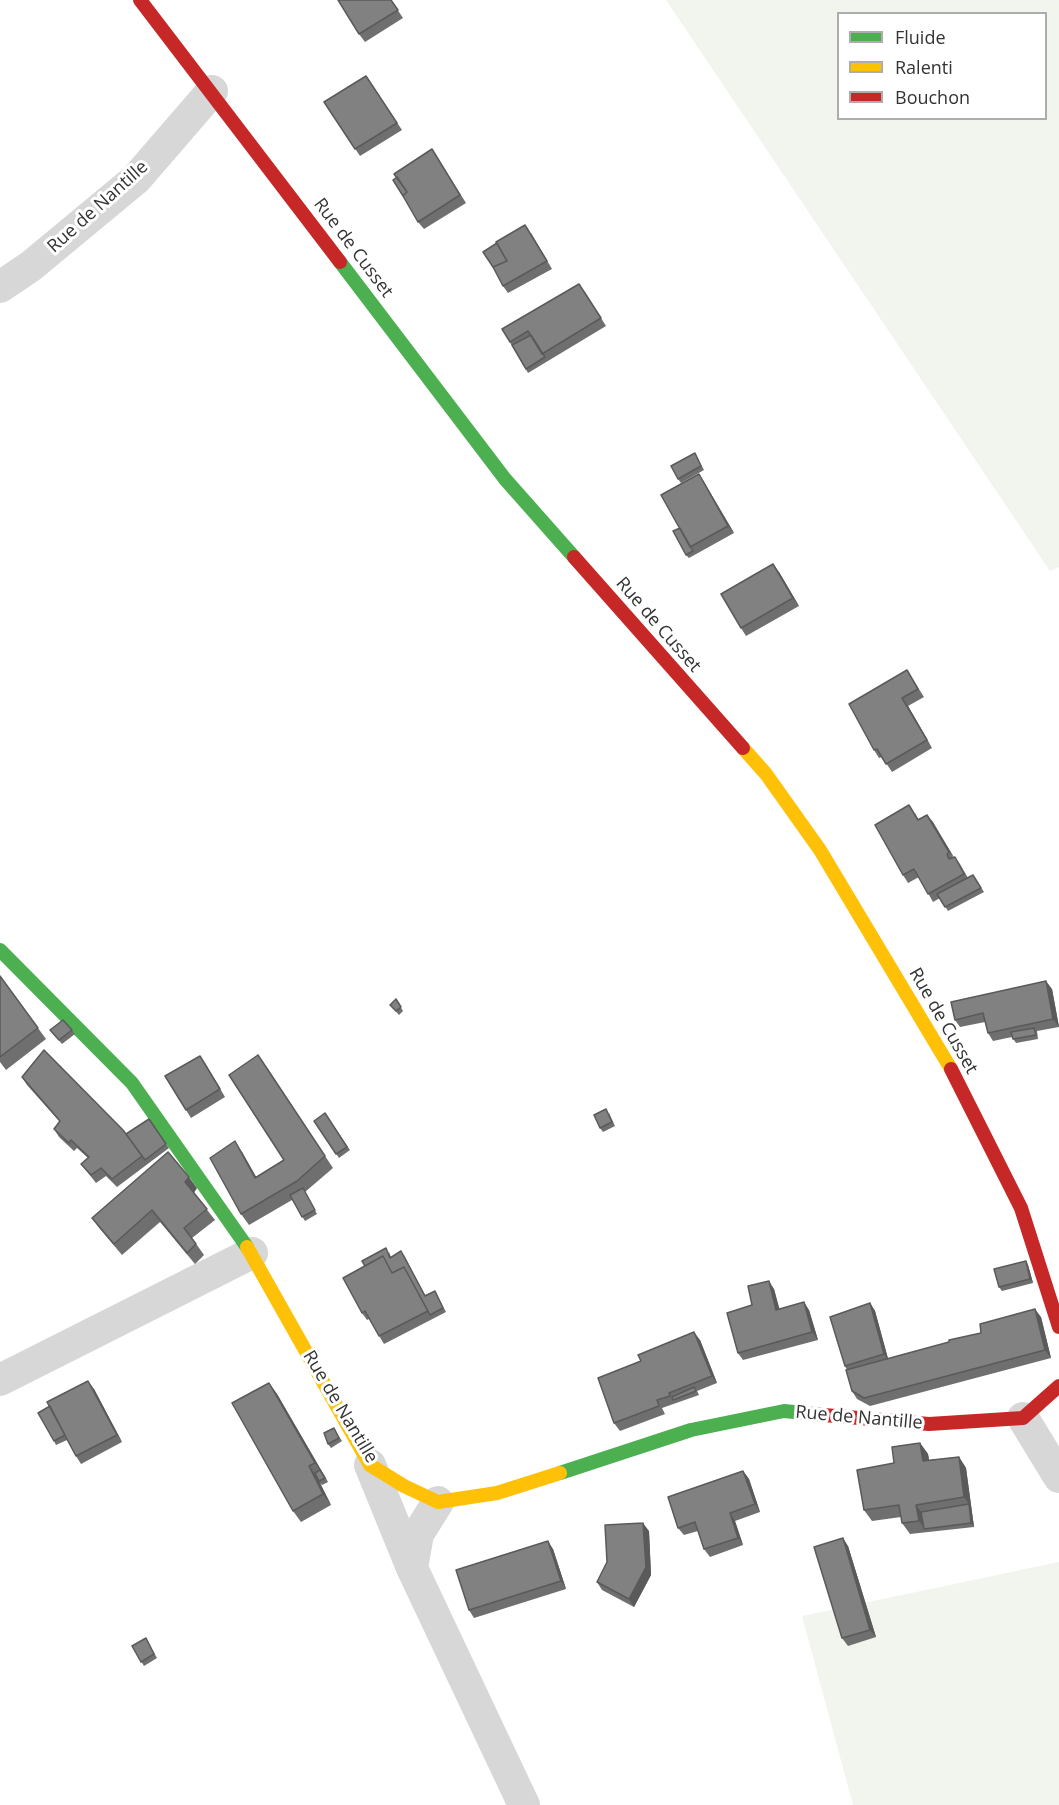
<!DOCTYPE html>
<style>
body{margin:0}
#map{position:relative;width:1059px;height:1805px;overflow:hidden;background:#fff;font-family:"Open Sans",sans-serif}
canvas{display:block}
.legend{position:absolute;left:837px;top:12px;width:210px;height:108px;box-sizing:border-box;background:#fff;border:2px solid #adadad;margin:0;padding:8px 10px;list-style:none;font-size:18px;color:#333}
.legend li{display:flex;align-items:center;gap:12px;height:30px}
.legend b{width:30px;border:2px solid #adadad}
</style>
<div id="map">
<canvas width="1059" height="1805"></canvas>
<ul class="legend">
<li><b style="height:8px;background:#4caf50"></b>Fluide</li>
<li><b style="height:8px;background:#ffc107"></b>Ralenti</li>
<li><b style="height:8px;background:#c62828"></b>Bouchon</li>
</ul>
</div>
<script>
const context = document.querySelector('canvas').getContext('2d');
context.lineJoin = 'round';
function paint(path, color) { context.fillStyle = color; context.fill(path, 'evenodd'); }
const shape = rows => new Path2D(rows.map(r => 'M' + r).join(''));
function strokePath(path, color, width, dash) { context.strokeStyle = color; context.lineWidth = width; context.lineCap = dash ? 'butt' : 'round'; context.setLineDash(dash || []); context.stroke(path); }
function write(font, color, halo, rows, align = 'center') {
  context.font = font + ' "Open Sans",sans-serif'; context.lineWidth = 6; context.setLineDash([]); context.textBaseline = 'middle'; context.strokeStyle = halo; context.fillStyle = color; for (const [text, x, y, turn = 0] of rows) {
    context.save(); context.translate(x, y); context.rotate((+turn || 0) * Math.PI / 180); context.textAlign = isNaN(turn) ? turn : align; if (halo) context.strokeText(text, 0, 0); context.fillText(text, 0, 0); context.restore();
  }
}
const green = shape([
 [666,0,1059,0,1059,567,1050,571],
 [838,14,1046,14,1046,118,838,118],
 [1059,1562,1059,1805,853,1805,802,1616]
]);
const street = shape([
 [0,287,31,266,136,179,212,91],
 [0,1380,252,1253],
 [1023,1418,1059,1477],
 [370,1465,412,1568,524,1805],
 [412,1568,418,1534,438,1502]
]);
const fast = shape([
 [340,262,505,479,574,557],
 [0,950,132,1083,247,1247],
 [560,1473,691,1430,784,1411,824,1415]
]);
const slow = shape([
 [743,748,766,774,820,850,951,1069],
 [247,1247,370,1465,404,1486,438,1502,497,1493,560,1473]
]);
const jam = shape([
 [140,0,340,262],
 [574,557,743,748],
 [951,1069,1021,1208,1059,1327],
 [824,1415,929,1424,1023,1418,1059,1386]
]);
const wall = shape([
 [391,0,403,18,365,42,359,34],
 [366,76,402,130,360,156,324,102],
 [432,149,466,203,424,229,418,222,397,177],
 [531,233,552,269,508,293,503,286,493,267],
 [585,292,606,326,528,373,502,329],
 [695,453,704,470,681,483,678,479],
 [699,474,704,482,734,533,689,558,686,555,680,528],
 [779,572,799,606,746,636,741,628],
 [907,670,924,697,908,706,932,748,892,772,882,757,879,758,874,750],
 [915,813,918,819,927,815,953,857,955,857,960,864,968,878,973,875,984,892,948,911,940,898,933,902,919,877,908,883,903,875],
 [0,976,46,1039,6,1070,0,1062,0,1063],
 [1052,989,1059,1027,1037,1031,1038,1039,1016,1043,1012,1037,993,1041,988,1033,985,1022,960,1027,955,1020],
 [396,999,403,1011,399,1015,390,1005],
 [50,1030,72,1030,75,1034,62,1044],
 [205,1063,225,1097,191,1118,186,1110],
 [266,1066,333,1168,305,1192,317,1214,305,1221,292,1200,249,1225,241,1214,242,1152,256,1177,284,1160],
 [22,1077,126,1134,149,1119,169,1148,117,1187,106,1176,96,1183,81,1164,88,1158,77,1148,74,1151,59,1137,54,1129,60,1122,27,1085],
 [325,1113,350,1150,339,1158,314,1121],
 [609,1113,615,1126,603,1132,600,1128],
 [197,1188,194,1193,215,1220,192,1238,204,1255,195,1264,160,1222,122,1255,100,1229,92,1218],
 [389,1252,391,1257,404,1255,425,1295,435,1291,446,1312,384,1344,369,1319,367,1320,362,1313],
 [1026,1261,1028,1265,1033,1283,1002,1291,999,1287],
 [774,1289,779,1309,809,1310,818,1340,743,1360,738,1353,752,1305],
 [870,1303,875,1311,888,1359,949,1342,981,1333,1041,1317,1051,1358,870,1406,857,1399,852,1391,847,1370,845,1366],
 [700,1340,717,1383,697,1391,699,1395,662,1408,665,1414,620,1431,614,1423],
 [269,1383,277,1394,328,1482,322,1485,320,1483,331,1505,301,1522,293,1511],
 [94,1389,122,1442,81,1464,76,1456,67,1440,56,1445,54,1441],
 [336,1432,342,1441,331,1448,328,1444],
 [920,1443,928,1454,929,1460,959,1457,966,1468,974,1527,910,1534,902,1523,901,1517,872,1521,864,1510,894,1463],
 [743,1471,749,1479,760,1512,735,1521,743,1545,710,1557,704,1549,698,1531,684,1535,678,1528],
 [649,1531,651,1575,634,1607,602,1590,597,1582],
 [848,1546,876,1637,848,1646,842,1638],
 [553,1549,566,1589,474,1618,469,1610],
 [146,1638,157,1658,144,1666,132,1646]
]);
const shadedWall = shape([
 [699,474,704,482,734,533,728,526],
 [773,564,779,572,799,606,793,598],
 [902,698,908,706,932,748,927,740],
 [927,815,933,822,955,859,949,852],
 [1046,981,1052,989,1059,1027,1053,1019],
 [235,1141,242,1152,263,1189,255,1178],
 [189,1177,197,1188,193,1193,185,1182],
 [1026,1261,1028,1265,1033,1283,1030,1279],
 [769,1281,774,1289,782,1318,776,1310],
 [804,1302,809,1310,818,1340,812,1332],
 [870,1303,875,1311,889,1362,884,1354],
 [1035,1309,1041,1317,1051,1358,1045,1350],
 [694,1332,700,1340,717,1383,712,1376],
 [88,1381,94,1389,122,1442,117,1435],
 [269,1383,277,1394,328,1482,315,1463],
 [920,1443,928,1454,931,1472,923,1461],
 [959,1457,966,1468,974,1527,971,1523,969,1504,964,1497],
 [309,1466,317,1477,331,1505,323,1494],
 [743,1471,749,1479,760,1512,755,1504],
 [916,1505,924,1516,925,1529,919,1521],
 [730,1513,735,1521,743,1545,738,1538],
 [643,1523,649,1531,651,1575,634,1607,629,1599],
 [843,1538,848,1546,876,1637,870,1630],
 [548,1541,553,1549,566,1589,561,1581]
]);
const building = shape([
 [338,0,391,0,398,10,359,34,338,0],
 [366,76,397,123,355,149,324,102,366,76],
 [432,149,460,195,418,222,403,196,407,192,394,174,432,149],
 [397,177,407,192,403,196,393,180,397,177],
 [525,225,547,261,503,286,493,267,507,261,496,242,525,225],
 [497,243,507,261,493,267,483,252,497,243],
 [579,284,601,318,542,354,528,331,510,342,502,329,579,284],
 [531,335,545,357,526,369,512,345,531,335],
 [695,453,701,466,678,479,671,466,695,453],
 [699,474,728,526,690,547,661,495,699,474],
 [680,528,693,551,686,555,673,531,680,528],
 [773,564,793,598,741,628,721,594,773,564],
 [907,670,918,689,902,698,927,740,886,764,877,749,874,750,849,704,907,670],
 [909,805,918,820,927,815,949,852,947,854,949,859,955,857,964,874,928,894,914,869,903,875,875,825,909,805],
 [973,875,981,888,945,907,937,894,973,875],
 [0,976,38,1028,0,1057,0,976],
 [1046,981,1053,1019,988,1033,983,1013,955,1020,951,1002,1046,981],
 [396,999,401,1007,396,1011,390,1005,396,999],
 [63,1020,72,1030,59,1040,50,1030,63,1020],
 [1034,1028,1036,1035,1013,1039,1011,1032,1034,1028],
 [44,1050,123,1130,142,1156,112,1179,101,1168,91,1175,81,1164,89,1157,71,1140,69,1143,54,1129,60,1121,22,1077,44,1050],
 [258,1055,325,1156,297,1181,241,1214,210,1158,235,1141,255,1178,284,1160,229,1075,258,1055],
 [200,1056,220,1089,186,1110,165,1076,200,1056],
 [606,1109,612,1122,600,1128,594,1115,606,1109],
 [325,1113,347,1147,336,1154,314,1121,325,1113],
 [149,1119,166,1144,145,1160,126,1134,149,1119],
 [168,1152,189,1177,185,1182,207,1209,184,1228,196,1244,187,1253,152,1210,114,1244,92,1218,168,1152],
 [303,1188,315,1210,302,1217,290,1195,303,1188],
 [386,1248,390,1258,401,1251,425,1296,435,1291,443,1308,430,1315,404,1267,392,1273,383,1256,365,1266,362,1261,386,1248],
 [383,1256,392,1273,404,1267,428,1311,379,1336,365,1311,362,1313,343,1278,383,1256],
 [1026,1261,1030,1279,999,1287,994,1269,1026,1261],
 [769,1281,776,1310,804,1302,812,1332,738,1353,727,1313,752,1305,748,1286,769,1281],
 [870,1303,884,1354,845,1366,830,1317,870,1303],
 [1035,1309,1045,1350,864,1398,852,1391,846,1370,949,1342,949,1340,981,1333,980,1324,1035,1309],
 [694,1332,712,1376,669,1393,670,1396,657,1400,659,1406,614,1423,598,1378,641,1361,638,1355,694,1332],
 [88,1381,117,1435,76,1456,47,1402,88,1381],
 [269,1383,315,1463,309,1466,323,1494,293,1511,232,1403,269,1383],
 [694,1387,696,1391,673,1400,672,1397,694,1387],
 [50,1406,65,1435,54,1441,38,1413,50,1406],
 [334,1428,339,1438,328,1444,324,1433,334,1428],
 [920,1443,923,1461,959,1457,964,1497,916,1505,919,1521,902,1523,899,1505,864,1510,857,1470,894,1463,892,1447,920,1443],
 [320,1470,325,1478,319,1481,315,1473,320,1470],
 [743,1471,755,1504,730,1513,738,1538,704,1549,695,1522,678,1528,668,1497,743,1471],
 [969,1504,971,1523,924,1529,921,1512,969,1504],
 [643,1523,646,1567,629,1599,597,1582,607,1562,605,1525,643,1523],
 [843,1538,870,1630,842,1638,814,1547,843,1538],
 [548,1541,561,1581,469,1610,456,1570,548,1541],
 [146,1638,154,1654,141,1662,132,1646,146,1638]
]);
const streetNames = [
 ["Rue de Nantille",98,207,-42],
 ["Rue de Cusset",353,248,53],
 ["Rue de Cusset",658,625,49],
 ["Rue de Cusset",943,1021,60],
 ["Rue de Nantille",340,1407,59],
 ["Rue de Nantille",859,1418,5]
];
paint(green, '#f1f5ed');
strokePath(street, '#d7d7d7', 32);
strokePath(fast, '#4caf50', 14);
strokePath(slow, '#ffc107', 14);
strokePath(jam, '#c62828', 14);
paint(wall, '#6f6f6f');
paint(shadedWall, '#5a5a5a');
paint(building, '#818181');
strokePath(building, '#5a5a5a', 1.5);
write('18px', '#333', '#fff', streetNames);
</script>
